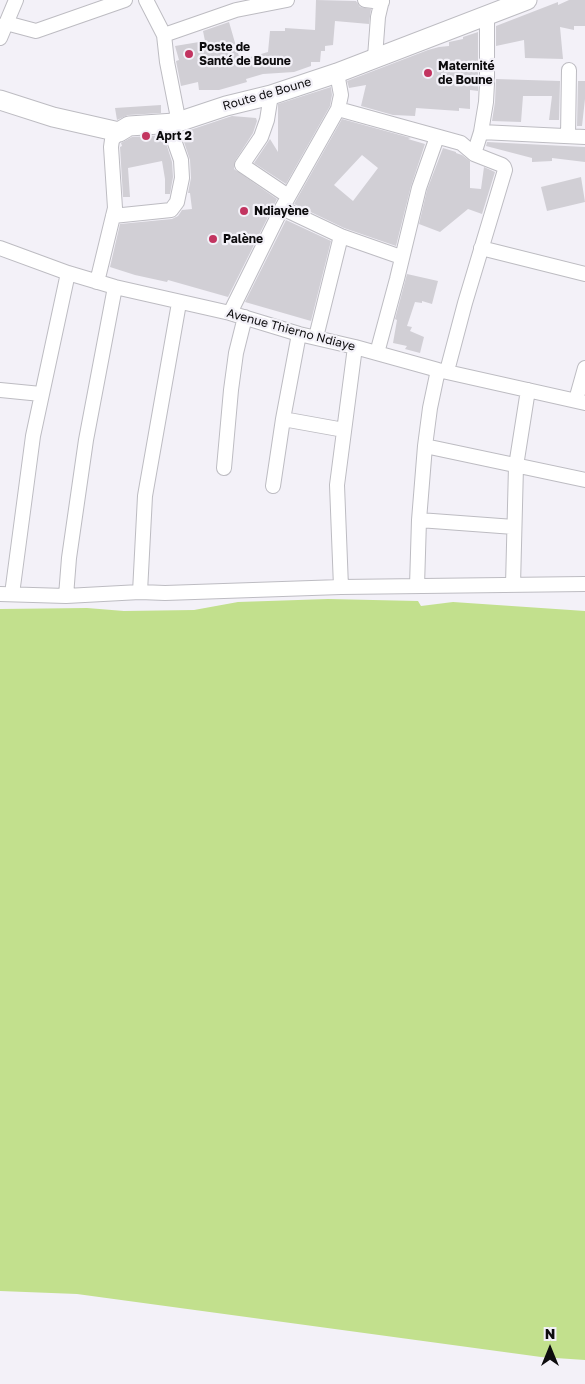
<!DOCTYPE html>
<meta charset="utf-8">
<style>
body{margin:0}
#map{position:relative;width:585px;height:1384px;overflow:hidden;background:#f3f1f8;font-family:"Golos Text",sans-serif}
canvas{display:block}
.north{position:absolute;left:525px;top:1324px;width:50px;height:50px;-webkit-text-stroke:4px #f3f1f8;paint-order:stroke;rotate:0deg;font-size:14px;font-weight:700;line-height:20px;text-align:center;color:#0d0c0e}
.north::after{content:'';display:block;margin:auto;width:18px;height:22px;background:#0d0c0e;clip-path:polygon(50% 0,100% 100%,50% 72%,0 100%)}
</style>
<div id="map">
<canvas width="585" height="1384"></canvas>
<div class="north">N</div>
</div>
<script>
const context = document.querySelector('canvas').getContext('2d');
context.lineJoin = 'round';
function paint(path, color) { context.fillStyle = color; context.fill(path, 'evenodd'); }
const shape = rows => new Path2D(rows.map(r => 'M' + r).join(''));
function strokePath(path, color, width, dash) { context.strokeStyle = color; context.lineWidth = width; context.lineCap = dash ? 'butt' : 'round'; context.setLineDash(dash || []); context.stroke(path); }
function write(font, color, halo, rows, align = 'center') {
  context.font = font + ' "Golos Text",sans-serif'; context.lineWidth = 4.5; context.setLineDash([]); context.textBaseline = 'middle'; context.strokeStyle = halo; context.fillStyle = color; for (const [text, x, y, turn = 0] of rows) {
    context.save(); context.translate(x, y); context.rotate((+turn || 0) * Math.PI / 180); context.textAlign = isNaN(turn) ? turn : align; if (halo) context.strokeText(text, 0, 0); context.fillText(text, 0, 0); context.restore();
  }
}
const green = shape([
 [328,599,418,601,421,606,453,602,585,611,585,1360,541,1357,77,1294,0,1291,0,609,87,608,124,611,194,610,238,602]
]);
const building = shape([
 [316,0,356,1,360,7,371,9,369,24,335,21,333,45,325,46,325,51,321,51,320,62,311,62,311,66,294,72,263,74,246,79,247,82,219,90,199,90,198,82,181,86,176,61,179,60,175,46,205,41,203,31,229,22,240,60,268,52,270,31,285,31,285,28,315,30],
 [569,0,585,0,585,26,574,26,574,30,560,27,563,59,525,58,524,40,496,46,496,26,558,2,558,5],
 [478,32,478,91,470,90,470,109,459,108,459,111,416,108,415,116,393,115,361,106,366,85,349,88,347,81,428,50,439,47,449,46,449,42,463,39,463,37],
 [496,79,560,81,559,120,549,120,552,96,523,96,521,122,492,121,495,102],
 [578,81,585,81,585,99,582,126,577,126],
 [331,87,332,95,330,106,286,184,254,163,270,139,278,152,278,104],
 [161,105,161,113,128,115,117,120,115,108],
 [232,116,256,118,257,121,253,133,235,161,234,169,277,199,228,297,168,280,167,282,135,275,110,267,120,224,172,219,178,216,182,210,192,209,190,193,188,193,191,178,190,160,184,142,184,132],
 [342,119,411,138,408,139,425,144,411,186,396,246,344,228,294,204],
 [362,155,378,168,353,201,334,185],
 [166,135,167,146,172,162,173,177,170,194,165,194,165,179,162,161,128,168,130,197,123,197,120,147,122,146,121,143,132,137],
 [487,142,585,147,585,162,552,158,552,161,532,162,532,158,486,146],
 [443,148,456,152,456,153,462,155,470,161,470,188,481,189,484,167,495,172,482,214,468,209,440,232,419,224,427,190],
 [581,177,585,202,547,211,541,187],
 [286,220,331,241,311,321,245,302],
 [407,274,438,281,432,304,422,301,422,303,415,302,407,326,412,327,410,331,424,337,420,353,405,349,407,346,393,343,397,320,395,319]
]);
const street = shape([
 [365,0,382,2],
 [6,23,36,31,125,0],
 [164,35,236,10,287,0],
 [0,38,16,0],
 [375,57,378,17,382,0],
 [271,95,267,120,261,137,242,165,288,196],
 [338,109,461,143,474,154,502,165,504,167,505,170,465,303,447,371],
 [481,132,585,137],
 [568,136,569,70],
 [474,154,481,132,486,102,487,83,487,16],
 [282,208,341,236,401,257],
 [113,216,171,210,177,202,182,178,181,160,175,143,175,123,177,113,167,62,164,35,146,0],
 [0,248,68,273,115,287,230,313,299,334,355,347,438,370,585,403],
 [481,248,585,274],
 [97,282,115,208,111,147,112,140,119,132],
 [230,313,282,208,338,109,341,95,337,73],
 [316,337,341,236],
 [377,353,397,279,419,188,437,137],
 [0,390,41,394],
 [576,400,585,368],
 [283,419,344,430],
 [425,446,585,480],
 [224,468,231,390,236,353,245,317],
 [273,486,283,419,299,334],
 [419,520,514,527],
 [513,585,516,466,528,390],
 [417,586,419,520,425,446,430,408,438,370],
 [341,587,337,485,355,347],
 [140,592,145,496,179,303],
 [0,594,66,596,140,592,165,593,341,587,585,584],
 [12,594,33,436,68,273],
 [66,596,69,558,86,440,115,287]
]);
const secondary = shape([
 [0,100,53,117,119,132,129,126,175,123,226,106,271,95,337,73,527,0]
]);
const markers = [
 [189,54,5,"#c23460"],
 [428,73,5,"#c23460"],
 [146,136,5,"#c23460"],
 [244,211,5,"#c23460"],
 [213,239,5,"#c23460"]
];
const poiNames = [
 ["Poste de",199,47],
 ["Santé de Boune",199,61],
 ["Maternité",438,66],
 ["de Boune",438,80],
 ["Aprt 2",156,136],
 ["Ndiayène",254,211],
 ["Palène",223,239]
];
const streetNames = [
 ["Route de Boune",267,94,-16],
 ["Avenue Thierno Ndiaye",291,330,15]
];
paint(green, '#c2e08d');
paint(building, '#d1cfd5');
strokePath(street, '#bdbcc2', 16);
strokePath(secondary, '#bdbcc2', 21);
strokePath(street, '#fff', 14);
strokePath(secondary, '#fff', 19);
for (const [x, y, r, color] of markers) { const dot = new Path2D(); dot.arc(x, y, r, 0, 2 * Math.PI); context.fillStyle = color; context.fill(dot); strokePath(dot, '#f3f1f8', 2); }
write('bold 12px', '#0d0c0e', '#f3f1f8', poiNames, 'left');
write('12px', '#0d0c0e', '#f3f1f8', streetNames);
</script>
